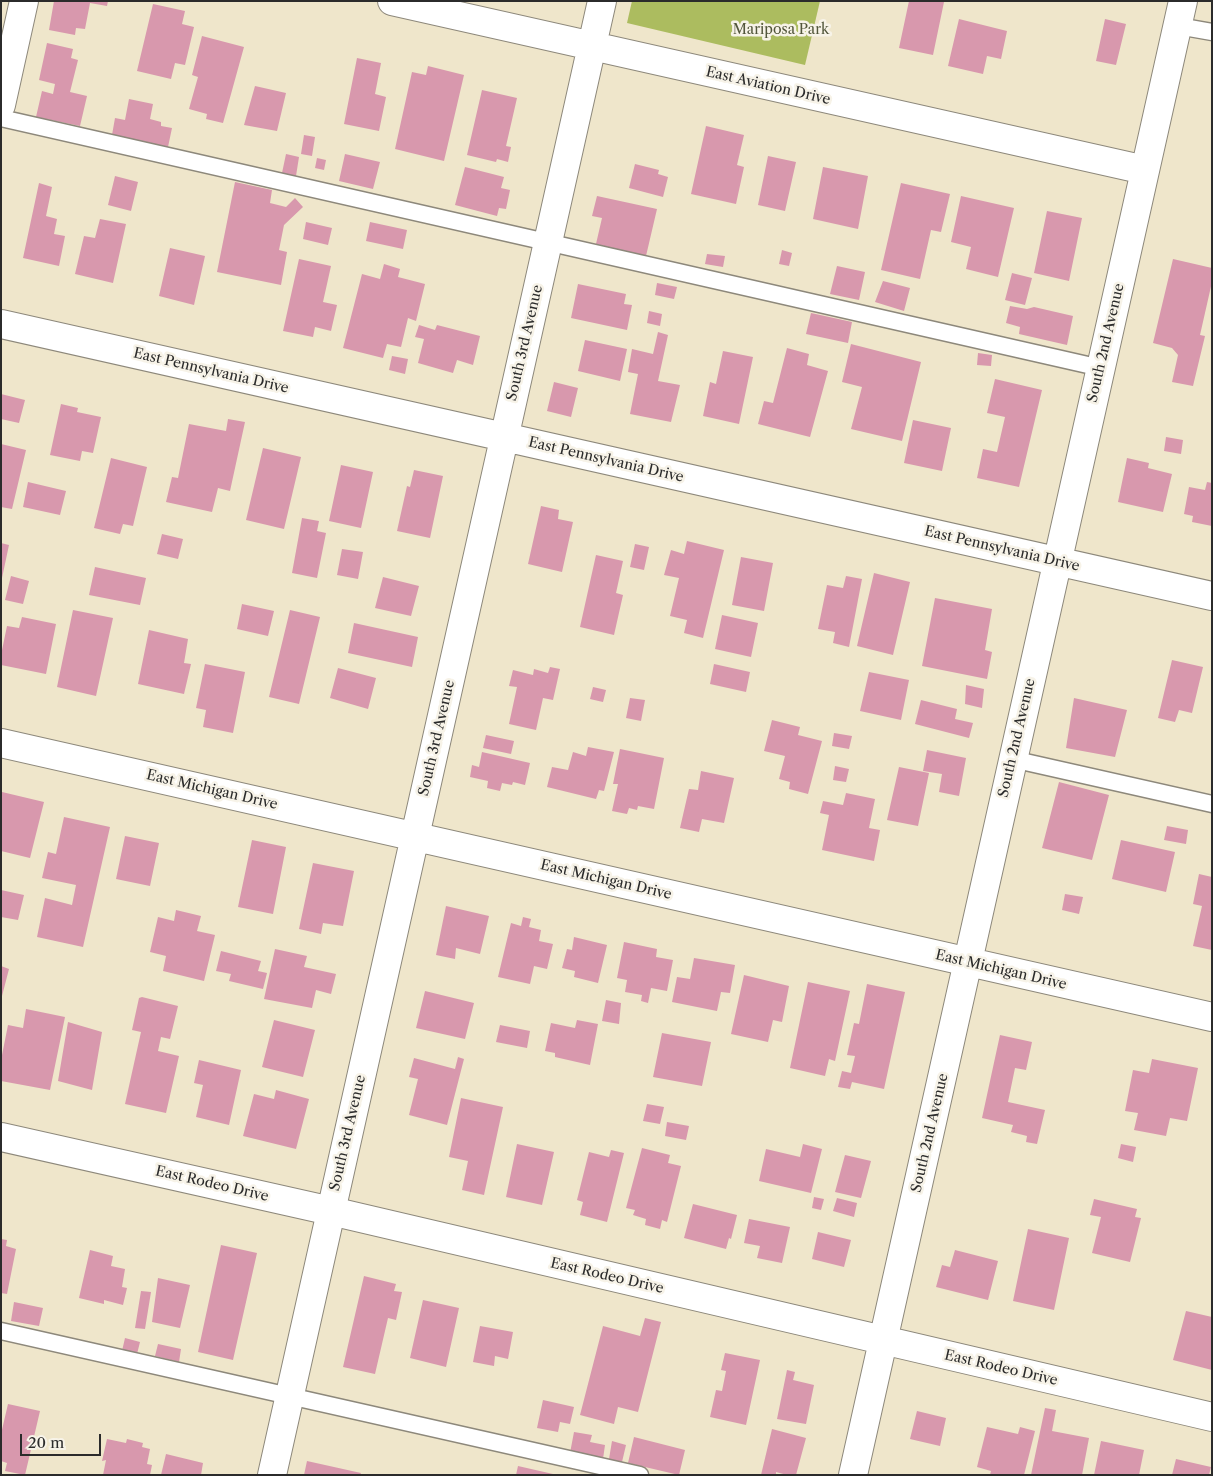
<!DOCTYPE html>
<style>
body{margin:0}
#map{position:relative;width:1213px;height:1476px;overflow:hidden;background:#efe6cb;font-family:"Libre Caslon Text",serif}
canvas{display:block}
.frame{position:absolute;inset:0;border:2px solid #2b2b2b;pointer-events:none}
.scale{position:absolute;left:20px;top:1434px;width:81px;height:22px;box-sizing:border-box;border:2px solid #2b2b2b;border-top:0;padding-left:6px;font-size:15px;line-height:18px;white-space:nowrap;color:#2b2b2b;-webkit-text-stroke:4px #f7f3e8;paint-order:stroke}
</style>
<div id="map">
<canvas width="1213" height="1476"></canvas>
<div class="frame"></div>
<div class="scale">20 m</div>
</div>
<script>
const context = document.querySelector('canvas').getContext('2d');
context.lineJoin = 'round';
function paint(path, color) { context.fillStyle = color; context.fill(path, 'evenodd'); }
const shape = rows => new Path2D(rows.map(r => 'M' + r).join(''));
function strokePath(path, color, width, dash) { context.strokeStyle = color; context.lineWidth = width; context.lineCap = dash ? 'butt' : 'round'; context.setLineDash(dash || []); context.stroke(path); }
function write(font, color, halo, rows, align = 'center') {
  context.font = font + ' "Libre Caslon Text",serif'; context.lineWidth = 5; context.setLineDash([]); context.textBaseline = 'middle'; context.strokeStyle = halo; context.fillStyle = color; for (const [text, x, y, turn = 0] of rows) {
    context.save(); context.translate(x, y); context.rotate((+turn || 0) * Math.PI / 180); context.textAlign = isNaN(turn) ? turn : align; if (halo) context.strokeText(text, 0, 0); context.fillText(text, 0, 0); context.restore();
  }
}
const green = shape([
 [632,1,820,1,805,65,627,23]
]);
const building = shape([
 [54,1,108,1,107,6,90,3,85,29,76,28,75,35,49,30],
 [909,1,944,2,933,55,899,48],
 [153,4,185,11,182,24,194,27,185,65,175,63,171,79,137,71],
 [959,19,1007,31,1001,59,987,56,983,74,948,66],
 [1105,19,1126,24,1116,65,1096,61],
 [202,36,244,47,223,123,206,119,207,114,189,109,198,77,192,75],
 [47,43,73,49,71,58,78,60,70,92,87,96,80,126,36,117,42,91,53,94,55,84,39,80],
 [357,58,381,63,375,94,386,97,379,131,344,124],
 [428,66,464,75,444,161,395,149,412,72,426,75],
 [255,86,286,93,277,131,244,125],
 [482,90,517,98,506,146,511,147,508,162,497,159,496,162,467,155],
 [129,99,153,104,150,119,161,122,161,126,172,128,168,147,112,135,115,118,125,120],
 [706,126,744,135,737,165,744,167,736,204,691,194],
 [304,135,315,137,312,156,301,154],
 [286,154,299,157,296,176,282,173],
 [345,154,380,162,373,189,339,181],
 [768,156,796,162,785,211,758,205],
 [317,158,326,160,324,170,315,168],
 [635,164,659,170,658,174,668,177,663,197,629,188],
 [465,167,504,177,501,188,510,190,506,209,499,208,497,216,455,205],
 [823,167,868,176,858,229,813,219],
 [115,176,138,182,131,211,108,205],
 [235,182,272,190,270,203,286,207,295,198,303,207,284,225,279,250,287,252,281,285,217,272],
 [39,183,52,187,46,216,57,219,54,234,65,236,59,266,23,258],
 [901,183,950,194,941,232,931,230,920,279,881,270],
 [597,196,657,209,646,256,596,244,602,218,592,216],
 [961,196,1014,208,998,277,966,269,971,247,951,242],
 [1047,211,1082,218,1069,281,1034,273],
 [100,219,126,224,113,283,75,274,84,236,95,238],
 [306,222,332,228,328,245,303,239],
 [370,222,407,230,403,249,366,241],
 [170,248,205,256,194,305,159,296],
 [782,250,792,253,789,266,779,264],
 [707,254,725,256,723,267,705,264],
 [299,259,331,266,323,302,337,305,331,331,315,327,313,337,283,331],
 [1173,259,1212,268,1212,282,1200,335,1205,336,1193,386,1172,382,1178,355,1172,348,1153,343],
 [384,264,400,269,398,277,425,284,416,321,408,318,401,347,387,344,383,358,343,348,362,274,380,279],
 [837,266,865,272,859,300,830,294],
 [1012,273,1032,278,1025,305,1005,300],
 [883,281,910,288,904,311,875,302],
 [657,283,677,287,674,299,655,295],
 [578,284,626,294,624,304,632,305,627,330,571,318],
 [1010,306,1027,309,1034,307,1073,316,1067,345,1019,334,1020,327,1006,323],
 [649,311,662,314,660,326,647,323],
 [811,313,852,322,848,343,806,334],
 [419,325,435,330,437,325,480,336,473,365,457,360,453,373,418,363,424,339,415,337],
 [658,332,668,335,658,381,680,385,671,422,630,414,638,374,628,372,632,349,653,354],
 [585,340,627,349,620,381,578,371],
 [851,344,921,362,902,441,851,429,862,387,842,382],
 [787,348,809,354,807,365,828,371,810,437,758,424,764,401,773,403],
 [723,351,753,357,739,424,703,416,710,382,716,384],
 [978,353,992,355,991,366,977,365],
 [392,356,408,359,405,374,389,370],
 [995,379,1042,390,1019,487,977,478,983,449,997,452,1005,417,987,413],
 [554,382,578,388,571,417,547,411],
 [1,394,25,400,19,423,1,419],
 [61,404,78,408,77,412,101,417,93,453,82,451,80,461,50,455],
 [228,419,245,422,230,491,218,488,212,512,166,502,172,477,178,478,189,424,226,431],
 [913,420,951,428,942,471,904,463],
 [1166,437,1183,440,1181,454,1164,451],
 [1,444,26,450,12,509,1,507],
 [263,448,301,457,284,529,246,520],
 [111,458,147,467,133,526,123,524,120,534,94,528],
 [1127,458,1149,463,1148,468,1172,474,1163,512,1118,502],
 [341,465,373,472,361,528,329,521],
 [414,470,443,476,430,538,397,531,407,486,410,487],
 [28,482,66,491,60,515,23,507],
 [1207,482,1212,483,1212,526,1192,522,1193,516,1184,514,1189,487,1205,490],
 [541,506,559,510,558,519,573,522,562,572,528,564],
 [302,518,319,521,317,531,326,533,317,578,292,573],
 [162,534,183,539,178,559,157,554],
 [687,541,724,550,703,638,684,633,687,620,670,616,679,578,664,575,671,550,684,554],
 [1,543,9,545,2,578,1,578],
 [635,544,649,547,644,570,630,567],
 [342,549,363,552,358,579,337,575],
 [596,555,623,561,616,593,623,595,614,635,580,627],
 [741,557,773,563,764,611,732,605],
 [95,567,146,578,140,605,89,595],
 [874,573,910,582,893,655,857,646],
 [11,576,29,581,23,604,5,600],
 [846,576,862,579,849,647,833,643,835,632,818,629,827,585,843,588],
 [383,577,419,586,411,616,375,608],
 [935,598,992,609,985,650,992,652,987,679,922,666],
 [242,604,274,611,268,636,237,629],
 [73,610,113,618,96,696,57,687],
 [290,610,320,617,299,704,269,697],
 [722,615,758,623,751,657,715,649],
 [22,617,56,624,46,674,1,665,1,655,7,626,19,628],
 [354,623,418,637,412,667,348,653],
 [149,630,188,639,184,663,191,664,184,694,138,684],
 [1172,660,1203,667,1192,713,1179,710,1175,722,1158,718],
 [205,664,245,672,233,733,203,727,206,710,196,708],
 [714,664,750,672,746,692,710,684],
 [550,667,560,669,553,700,543,698,536,730,509,724,517,687,509,686,513,670,533,675,534,669,548,673],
 [338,668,376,678,368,709,330,698],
 [869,672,909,680,901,720,860,711],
 [966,685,984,689,982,708,965,704],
 [593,687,606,690,603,702,590,699],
 [630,698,645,700,641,721,626,718],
 [1074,698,1127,710,1115,757,1066,748],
 [921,700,957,709,955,719,973,723,969,738,915,724],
 [772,720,800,727,798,735,822,741,808,794,789,789,790,782,779,779,785,756,764,751],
 [834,733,852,736,849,749,832,746],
 [486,735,514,741,511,754,483,748],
 [588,747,614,752,604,791,599,790,596,799,547,787,552,767,568,770,573,752,586,756],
 [620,749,664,758,654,809,638,806,637,810,629,808,627,814,612,811,618,784,613,784],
 [927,750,966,758,959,796,939,792,942,774,923,771],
 [482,752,530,763,525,785,513,782,512,785,502,783,500,791,487,788,488,781,470,777,472,765,479,767],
 [835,766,849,769,846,782,833,780],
 [899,767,929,773,918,826,887,820],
 [701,771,734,778,724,823,702,819,699,832,680,828,689,789,698,790],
 [1059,782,1109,795,1092,860,1042,848],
 [2,792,44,802,30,858,1,851],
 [846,793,875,799,869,828,880,830,874,861,822,850,829,815,820,813,823,801,843,805],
 [64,817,110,827,83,947,37,937,45,898,72,905,76,885,42,878,48,852,56,854],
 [1167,826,1188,830,1186,844,1164,840],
 [125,836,159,843,150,886,116,879],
 [252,840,286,847,273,914,238,907],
 [1121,840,1175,852,1166,892,1112,879],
 [313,863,354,871,343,926,323,923,321,934,299,929],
 [1199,874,1212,877,1212,950,1193,946,1202,906,1193,904],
 [1,890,24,895,18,920,1,917],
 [1065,894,1083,897,1079,914,1062,910],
 [446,906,489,916,480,954,456,948,455,959,436,955],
 [176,910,201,916,197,931,215,935,204,981,163,971,166,956,150,952,158,917,174,921],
 [523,917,531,919,529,927,541,930,539,941,553,944,547,969,534,966,530,984,498,977,511,923,521,926],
 [574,937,607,945,598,983,574,977,575,971,562,968,567,949,572,950],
 [624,942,657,949,656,957,673,960,667,991,651,988,648,1003,641,1001,642,995,625,992,627,980,617,978],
 [275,949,307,956,304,967,336,974,331,994,316,990,312,1008,264,999],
 [221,951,261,961,258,971,267,973,263,989,229,981,231,974,216,971],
 [694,958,735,965,730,993,721,992,717,1011,672,1002,677,977,690,979],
 [1,966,9,969,2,996,1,996],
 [744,975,789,986,782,1022,773,1020,768,1042,731,1034],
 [808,982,850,991,835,1061,829,1059,825,1076,790,1068],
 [867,984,905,992,884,1089,852,1082,850,1089,838,1087,842,1071,851,1073,855,1056,847,1055,854,1023,859,1024],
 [425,991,474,1003,465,1039,416,1028],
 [142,997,178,1006,170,1039,161,1037,158,1051,179,1056,166,1113,125,1104,141,1032,132,1030,139,998],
 [606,1000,621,1003,619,1024,602,1021],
 [26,1009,65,1017,50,1090,1,1081,1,1060,8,1025,23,1028],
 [274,1020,315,1030,303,1077,262,1067],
 [577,1020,598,1024,590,1065,555,1057,555,1053,545,1051,551,1023,575,1028],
 [68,1022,102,1032,92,1090,58,1081],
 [500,1025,530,1031,527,1048,496,1042],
 [662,1033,711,1042,702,1086,653,1077],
 [1000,1035,1032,1042,1026,1070,1015,1068,1008,1102,1045,1110,1037,1144,1026,1142,1027,1136,1011,1132,1013,1125,982,1118],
 [458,1057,464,1059,447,1125,409,1115,418,1079,409,1077,414,1058,455,1069],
 [1152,1059,1198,1068,1187,1121,1170,1118,1166,1136,1134,1130,1138,1113,1125,1111,1133,1070,1149,1073],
 [199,1060,241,1070,229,1125,196,1117,203,1085,194,1083],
 [276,1090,309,1099,296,1149,243,1136,254,1094,274,1099],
 [461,1098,503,1107,484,1195,462,1190,468,1161,449,1157],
 [647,1104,664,1107,660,1124,643,1121],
 [667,1122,689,1126,686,1140,665,1136],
 [517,1144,554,1152,542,1205,506,1197],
 [803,1144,822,1149,811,1193,759,1181,766,1149,800,1157],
 [1121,1144,1136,1147,1133,1162,1118,1158],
 [642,1148,670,1155,668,1163,681,1166,667,1222,662,1220,660,1229,645,1225,646,1219,633,1215,635,1210,626,1208],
 [611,1150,624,1153,607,1222,580,1215,583,1202,577,1200,589,1152,609,1157],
 [845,1155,871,1161,861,1198,835,1192],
 [814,1197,824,1199,821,1210,812,1208],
 [837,1198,857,1203,854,1217,833,1211],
 [1094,1199,1137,1209,1135,1217,1141,1218,1130,1262,1092,1253,1101,1217,1090,1215],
 [693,1204,737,1215,731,1239,729,1238,726,1249,684,1238],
 [749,1219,790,1227,782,1263,757,1258,760,1246,744,1243],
 [1028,1229,1069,1238,1054,1310,1013,1301],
 [818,1232,851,1240,844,1267,812,1259],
 [1,1239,7,1240,6,1246,16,1249,7,1294,1,1293],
 [221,1245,257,1253,233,1360,198,1352],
 [90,1250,113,1256,111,1266,125,1269,122,1287,127,1288,123,1305,104,1300,104,1304,79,1298],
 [955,1250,998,1261,988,1300,936,1287,942,1265,950,1267],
 [364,1276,396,1284,394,1291,402,1292,396,1320,388,1318,375,1374,343,1367],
 [158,1278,190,1285,180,1328,152,1322],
 [141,1291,151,1292,145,1329,135,1328],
 [423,1300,459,1308,446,1367,410,1358],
 [14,1302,43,1308,39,1326,11,1321],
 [1186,1311,1212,1317,1212,1370,1173,1360],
 [645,1318,661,1322,638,1412,618,1407,614,1424,580,1415,603,1326,640,1336],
 [480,1326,513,1332,508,1359,495,1356,494,1366,473,1362],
 [125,1338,140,1342,137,1354,122,1351],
 [158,1344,181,1349,179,1362,155,1356],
 [725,1353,760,1360,746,1425,710,1417,716,1390,722,1391,726,1371,721,1370],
 [787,1370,795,1372,793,1380,814,1385,806,1424,777,1419],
 [543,1400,574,1407,570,1424,560,1422,558,1432,537,1428],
 [8,1404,40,1411,25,1475,5,1471,7,1463,1,1461,1,1434],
 [1045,1408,1056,1410,1052,1431,1089,1438,1082,1475,1031,1475],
 [917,1411,946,1418,940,1446,910,1439],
 [987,1427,1018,1434,1020,1427,1035,1431,1024,1475,990,1475,991,1471,977,1467],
 [772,1429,806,1438,796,1475,787,1475,776,1472,776,1475,761,1475],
 [574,1432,592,1435,590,1442,605,1445,603,1459,570,1453],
 [634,1437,685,1450,679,1475,628,1463],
 [107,1439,126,1443,127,1439,143,1443,142,1447,150,1449,147,1464,152,1465,150,1475,103,1475,106,1460,102,1461],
 [612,1441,626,1445,622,1462,609,1459],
 [1101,1441,1144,1450,1139,1475,1094,1475],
 [166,1454,203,1463,201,1475,161,1475],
 [1176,1459,1211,1467,1209,1475,1172,1475],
 [307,1461,361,1473,360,1475,304,1475],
 [518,1466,553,1474,553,1475,516,1475]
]);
const lane = shape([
 [1178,26,1212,32],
 [1,118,1101,368],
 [1012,759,1212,804],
 [1,1331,640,1475]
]);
const street = shape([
 [392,1,1145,170],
 [1,105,24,1],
 [1,324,1212,596],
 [1,743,1212,1017],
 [1,1137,331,1211,1212,1417],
 [272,1475,602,1],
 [853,1475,1183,1]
]);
const parkNames = [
 ["Mariposa Park",781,30]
];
const streetNames = [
 ["East Aviation Drive",768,86,13],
 ["South 3rd Avenue",525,343,-77],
 ["South 2nd Avenue",1106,343,-77],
 ["East Pennsylvania Drive",211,371,13],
 ["East Pennsylvania Drive",606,460,13],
 ["East Pennsylvania Drive",1002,549,13],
 ["South 3rd Avenue",437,738,-77],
 ["South 2nd Avenue",1017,738,-77],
 ["East Michigan Drive",212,790,13],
 ["East Michigan Drive",606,880,13],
 ["East Michigan Drive",1001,970,13],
 ["South 3rd Avenue",348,1133,-77],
 ["South 2nd Avenue",930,1133,-77],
 ["East Rodeo Drive",212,1184,13],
 ["East Rodeo Drive",607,1276,13],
 ["East Rodeo Drive",1001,1368,13]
];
paint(green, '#acbc5f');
paint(building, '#d898ad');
strokePath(lane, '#8d887b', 19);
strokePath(street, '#8d887b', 30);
strokePath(lane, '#fff', 16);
strokePath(street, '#fff', 28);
write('14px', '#52563b', '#f7f3e8', parkNames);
write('14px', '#2b2b2b', '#f7f3e8', streetNames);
</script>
